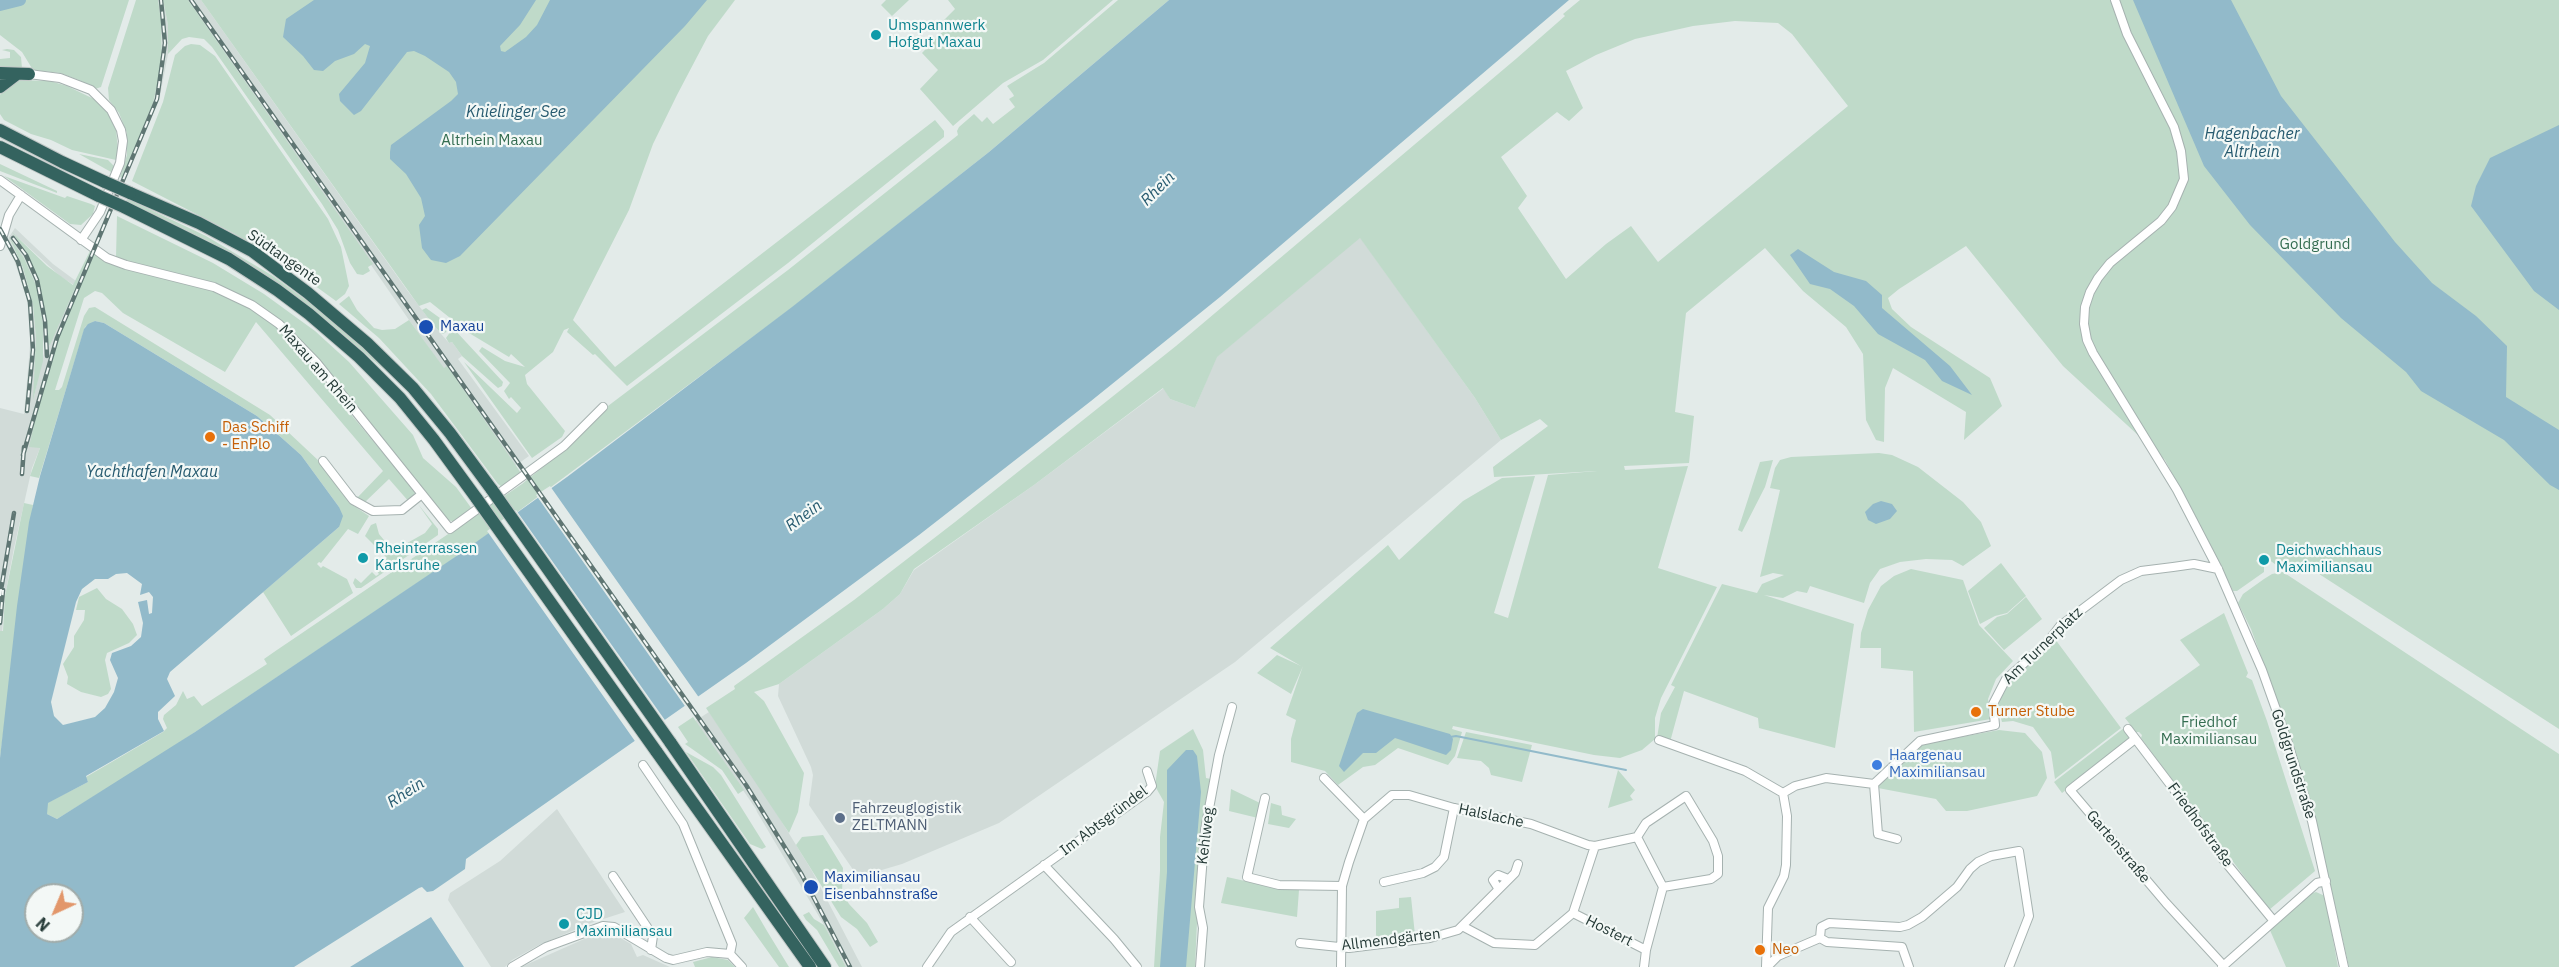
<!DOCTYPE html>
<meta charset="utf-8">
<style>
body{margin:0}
#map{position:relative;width:2559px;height:967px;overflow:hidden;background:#e3ebe9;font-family:"IBM Plex Sans",sans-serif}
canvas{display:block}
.north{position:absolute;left:24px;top:883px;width:60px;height:60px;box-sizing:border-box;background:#f3f8f6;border:2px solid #a1acaa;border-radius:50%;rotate:224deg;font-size:16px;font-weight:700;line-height:24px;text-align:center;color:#253a37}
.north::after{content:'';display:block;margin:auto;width:21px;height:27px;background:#e2976b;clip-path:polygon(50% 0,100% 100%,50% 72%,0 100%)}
</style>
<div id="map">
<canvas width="2559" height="967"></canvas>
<div class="north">N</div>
</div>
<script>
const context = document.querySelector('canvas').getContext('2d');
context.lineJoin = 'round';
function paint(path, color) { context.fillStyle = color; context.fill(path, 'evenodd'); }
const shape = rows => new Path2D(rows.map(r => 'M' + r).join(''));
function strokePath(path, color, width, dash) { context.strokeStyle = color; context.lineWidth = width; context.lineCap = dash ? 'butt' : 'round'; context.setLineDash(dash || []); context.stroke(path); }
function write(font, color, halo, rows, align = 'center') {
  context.font = font + ' "IBM Plex Sans",sans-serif'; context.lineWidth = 4.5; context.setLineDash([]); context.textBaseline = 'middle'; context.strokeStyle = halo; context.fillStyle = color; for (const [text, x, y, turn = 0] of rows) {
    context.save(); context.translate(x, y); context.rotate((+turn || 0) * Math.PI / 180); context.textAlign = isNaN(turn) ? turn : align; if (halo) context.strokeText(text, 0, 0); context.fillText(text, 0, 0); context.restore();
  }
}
const built = shape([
 [158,0,163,0,168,25,168,54,160,96,97,248,93,245,148,118,159,82,162,42],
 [188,0,201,0,407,290,435,327,449,343,452,342,462,356,458,359,529,456,515,466,447,367,444,369,409,320],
 [15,228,53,264,76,281,74,285,61,277,15,235,29,257,39,282,49,344,91,252,94,254,57,338,38,402,33,430,40,448,32,468,14,548,5,596,0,658,0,408,24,414,30,346,31,328,26,295,13,257,7,245,9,237],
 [9,238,24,258,36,285,43,324,45,349,34,396,36,338,33,305,23,268],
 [1360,237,1475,398,1501,440,1235,662,999,823,902,864,858,877,809,805,813,775,811,767,778,696,779,684,883,609,900,594,914,570,1034,485,1164,388,1170,399,1195,408,1216,357],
 [709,712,755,778,812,871,862,967,846,967,824,925,757,812,756,809,695,721],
 [557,809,625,912,591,923,539,945,512,960,505,967,491,967,448,900,450,893,500,861],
 [600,932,610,932,631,944,637,957,643,955,670,967,521,967]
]);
const green = shape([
 [0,0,129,0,101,87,95,89,79,80,60,73,33,70,22,52,0,35],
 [136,0,158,0,161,21,162,64,153,103,123,178,120,177,127,155,127,133,119,113,109,100,108,88],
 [163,0,188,0,373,264,368,267,370,271,363,275,357,274,350,263,338,230,322,204,212,47,204,39,189,37,182,39,168,54,168,25],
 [201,0,735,0,708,36,677,95,653,144,629,210,573,320,615,367,935,120,944,131,944,137,788,263,627,386,595,354,593,355,567,332,569,328,564,330,553,352,525,375,527,384,565,431,562,437,532,458,464,362,517,413,521,408,511,397,509,399,504,391,510,383,479,351,482,347,505,361,525,367,511,354,509,357,469,333,430,302,419,306],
 [886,0,909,0,892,16,881,5],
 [948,0,1113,0,1043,60,1003,83,953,126,920,89,938,70,922,53,947,27,943,21,955,9],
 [1118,0,1169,0,989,152,793,307,465,551,155,759,57,819,47,814,47,803,88,782,86,777,163,732,167,728,163,719,164,715,176,705,183,691,187,699,194,696,202,706,267,664,264,659,274,652,522,484,569,446,604,409,788,270,958,135,957,131,959,127,974,114,982,122,987,117,993,124,1015,107,1009,99,1014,96,1013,94,1007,86,1044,63],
 [1580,0,2559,0,2559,729,2316,572,2300,566,2279,567,2261,554,2256,561,2264,567,2264,572,2237,591,2233,591,2210,544,2165,460,2063,366,1966,246,1899,289,1888,298,1892,309,1911,327,1990,378,2002,406,1964,440,1966,412,1893,368,1885,388,1884,442,1876,440,1866,420,1863,354,1846,327,1803,291,1765,248,1686,313,1675,412,1694,416,1689,463,1624,466,1625,470,1688,466,1658,568,1717,587,1661,698,1655,718,1655,739,1642,750,1620,758,1594,755,1453,726,1452,729,1462,732,1455,756,1448,765,1398,748,1375,765,1363,767,1338,785,1325,771,1291,762,1291,739,1296,720,1286,715,1303,666,1291,694,1257,673,1277,655,1301,666,1270,648,1388,545,1399,560,1463,501,1502,478,1535,476,1494,613,1508,618,1548,475,1597,471,1494,477,1493,467,1548,426,1540,419,1501,440,1475,398,1360,238,1217,357,1195,408,1170,399,1163,388,1034,485,914,569,900,594,883,609,779,684,754,692,764,701,804,773,798,812,789,833,706,708,735,689,734,686,854,600,955,522,1176,346,1517,58,1565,16,1563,14],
 [1735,21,1778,23,1792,34,1848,106,1658,262,1631,226,1606,244,1566,279,1518,208,1527,196,1501,157,1557,112,1569,121,1583,108,1566,71,1596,55,1635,39,1693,26],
 [191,44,200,45,215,56,328,219,341,247,349,286,345,294,336,301,285,264,235,234,132,181,163,102,175,55,185,46],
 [7,49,14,50,21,57,22,68,0,70,0,59,10,58,10,52,2,50],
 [17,80,50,81,67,86,96,100,107,112,116,130,118,150,116,160,72,150,51,140,31,134,4,120,0,114,0,95,4,88],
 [79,154,108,160,114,166,111,172],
 [0,164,57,191,57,193,0,171],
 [4,176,65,198,67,196,91,204,95,206,93,214,81,225,70,224],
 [128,199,206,236,273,276,310,303,356,340,388,373,331,324,270,278,208,241,126,202],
 [117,216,213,263,264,294,315,331,349,362,413,435,423,458,456,487,472,509,455,522,448,520,340,386,258,305,116,257],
 [12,232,47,266,73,285,90,251,91,252,50,345,48,344,39,282,29,257],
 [9,237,24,258,36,285,43,324,43,361,33,400,36,338,33,305,23,268],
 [94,254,107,262,217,292,254,310,279,328,413,489,415,494,410,503,389,479,364,503,357,498,383,471,256,322,225,372,123,313,102,293,95,291,84,298,55,390,59,390,62,387,84,316,89,308,95,307,270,415,320,462,351,504,369,516,358,534,348,529,321,563,319,562,317,564,321,568,323,566,347,579,353,593,291,636,263,592,339,527,339,507,301,455,257,416,104,323,95,321,85,327,39,478,30,476,40,448,29,447,45,375,57,338],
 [349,296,357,310,374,328,382,330,395,329,409,320,444,368,447,366,521,473,502,487,498,484,431,394,379,338,339,304],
 [426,308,451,326,445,333,442,334,435,327,422,310],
 [453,328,503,382,502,386,498,388,462,356,452,342,449,343,446,338],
 [1879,453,1892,455,1918,467,1963,502,1981,522,1991,546,1963,566,1952,560,1926,559,1900,562,1880,569,1870,583,1864,603,1810,586,1807,593,1797,591,1783,598,1764,595,1854,624,1835,748,1759,728,1758,718,1684,691,1670,742,1657,738,1661,713,1675,687,1671,685,1722,584,1757,593,1762,584,1784,575,1773,573,1760,577,1780,490,1770,488,1775,468,1780,460,1791,457],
 [1773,460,1765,487,1742,532,1738,530,1760,462],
 [24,503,33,505,0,758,0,631,3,631,5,596],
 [418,504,438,529,438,535,361,588,356,588,353,583,355,578,361,583,372,572,376,576,379,574,375,569,387,558,365,536,371,525,376,523,379,534,393,551,425,533,432,524],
 [2001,563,2026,596,2007,613,1995,616,1980,624,1968,591],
 [1911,569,1963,580,1979,625,2013,661,1996,679,1988,699,1991,719,1914,732,1913,671,1881,668,1881,648,1860,648,1861,633,1868,610,1881,586,1894,576],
 [2283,572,2559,754,2559,967,2349,967,2316,821,2291,738,2251,629,2238,603,2243,594,2264,579,2272,574],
 [97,588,106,599,122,609,133,624,137,635,129,643,107,653,105,660,111,689,108,694,101,697,81,692,67,684,68,677,63,664,74,647,74,636,84,620,85,610,76,610,79,597],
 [2026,597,2042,619,2004,650,1984,628,1997,617,2007,614],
 [2224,613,2248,673,2246,677,2252,680,2267,721,2315,871,2269,910,2141,738,2142,735,2139,732,2136,732,2125,718,2200,665,2180,640],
 [2055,639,2121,728,2055,779,2051,752,2033,727,2013,721,2002,722,1997,704,2005,684],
 [693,717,744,790,738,794,722,770,685,744,688,742,678,727],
 [2124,728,2132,739,2062,793,2054,782],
 [1193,729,1203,750,1206,778,1211,779,1201,833,1195,967,1154,967,1160,871,1160,837,1164,802,1155,786,1160,751],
 [1999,730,2025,733,2042,752,2047,778,2037,796,1967,811,1946,811,1936,799,1878,788,1878,785,1917,745],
 [1466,732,1532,745,1522,782,1491,775,1489,768,1481,761,1457,758],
 [686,752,713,767,721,775,766,847,762,849,750,844],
 [1618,770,1635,790,1630,796,1633,800,1608,808],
 [1231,789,1260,803,1258,818,1229,811],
 [1271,803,1281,806,1282,815,1296,819,1289,828,1268,824],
 [823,835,843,868,842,892,849,904,867,923,878,942,870,947,857,929,841,917,796,845,802,837],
 [1227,877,1281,889,1299,890,1297,917,1221,903],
 [2316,892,2325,896,2338,967,2286,967,2269,928,2310,894],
 [1411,897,1415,935,1376,942,1376,911,1399,908,1399,898],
 [753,907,767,931,789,967,779,967,744,918],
 [809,912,814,919,824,925,846,967,839,967,817,930,806,920,803,915],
 [712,957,728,960,735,967,695,967,693,962]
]);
const water = shape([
 [314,0,536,0,520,25,500,46,501,51,505,52,526,37,537,25,550,0,707,0,685,26,460,256,446,263,431,260,422,248,419,225,425,216,421,198,406,174,390,159,390,152,391,145,451,101,458,94,456,82,449,72,425,56,414,51,407,52,361,111,354,115,340,101,339,94,365,63,370,46,365,44,354,54,335,61,323,71,314,70,303,56,283,37,286,19],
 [1169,0,1569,0,1220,297,1091,401,919,535,746,663,466,859,465,869,433,891,427,892,422,887,419,888,294,967,0,967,0,758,17,606,29,522,40,476,84,329,88,324,95,321,104,323,257,416,301,455,339,507,343,516,339,527,170,672,167,679,175,696,158,712,158,719,164,731,86,776,88,782,48,803,47,814,57,819,195,732,458,555,567,477,792,307,989,152],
 [127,573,142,584,140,595,149,592,153,597,152,613,149,614,147,600,138,602,143,623,141,637,131,646,112,653,110,660,118,678,114,692,105,708,95,717,63,725,54,716,51,702,76,602,82,589,95,579,108,579,116,574],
 [36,895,72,895,72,931,36,931],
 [2133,0,2231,0,2281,96,2395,242,2432,283,2476,316,2507,346,2506,397,2559,430,2559,490,2550,485,2504,440,2421,391,2406,372,2341,318,2250,225,2204,166],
 [2559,125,2559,310,2534,291,2471,206,2476,186,2490,158],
 [1798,249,1834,272,1866,281,1882,295,1882,308,1950,366,1972,395,1942,381,1925,360,1878,334,1854,306,1830,289,1810,284,1790,255],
 [1881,501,1892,504,1897,511,1890,519,1876,524,1868,520,1865,512,1873,504],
 [1363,709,1450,734,1453,739,1451,750,1446,755,1395,738,1376,753,1363,753,1344,772,1339,766,1357,713],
 [1186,750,1193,750,1197,756,1201,792,1186,967,1160,967,1167,872,1167,770],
 [431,917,464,967,350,967]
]);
const pier = shape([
 [550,486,700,699,687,709,536,495],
 [516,510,667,723,637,744,487,531]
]);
const stream = shape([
 [1450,737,1456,736,1626,770]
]);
const river = shape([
 [0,5,20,0]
]);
const minor = shape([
 [2115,0,2127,34,2174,127,2181,151,2184,179,2172,207,2161,221,2110,263,2098,278,2090,292,2085,307,2084,324,2087,340,2093,353,2177,490,2218,569,2262,670,2287,740,2312,821,2344,967],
 [29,74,60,78,91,90,111,110,121,130,123,141,120,163,100,212,81,240],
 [0,180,107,258,126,265,214,287,252,305,279,324,316,362,450,529,564,446,603,407],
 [0,246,9,215,21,195],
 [323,461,353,500,373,511,402,510,422,494],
 [2128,729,2204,829,2222,858,2273,920],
 [2135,739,2070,790,2166,903,2223,965],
 [1659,740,1745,771,1783,793,1787,816,1786,865,1784,876,1768,908,1766,967],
 [643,765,683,824,732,944,730,954],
 [1324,778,1364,819],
 [1874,784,1920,741,1995,725,1993,704,2006,679,2047,643,2060,626,2121,580,2141,571,2173,567,2194,564,2218,569],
 [1874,784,1878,834,1897,839],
 [1783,793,1795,786,1826,778,1874,784],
 [1265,798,1247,877,1279,885,1342,886],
 [1637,837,1646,823,1686,796,1713,841,1718,856,1718,874,1711,879,1663,887],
 [1637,837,1663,887,1646,950,1644,967],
 [1044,865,1114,939,1137,967],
 [613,876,653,936,651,950],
 [1384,882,1423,873,1435,867,1444,857,1454,808],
 [1498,888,1493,880,1498,875,1508,879],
 [1573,913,1646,950],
 [970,917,1011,962],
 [1464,927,1494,943,1535,945,1573,913,1595,846],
 [1820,938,1821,927,1829,923,1900,927,1908,925,1922,917,1957,887,1970,869,1978,862,1991,856,2019,851,2029,916,2009,967],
 [1300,943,1349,948,1430,938,1458,930,1515,873,1518,864],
 [730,954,742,967],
 [512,967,546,947,603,926,614,927,666,958,673,960,707,952,730,954],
 [927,967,951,932,1147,792,1152,786,1147,771],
 [1200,967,1203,928,1199,907,1205,830,1219,755,1232,707],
 [1341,967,1342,886,1349,862,1364,819,1392,795,1409,795,1454,808,1531,824,1588,845,1595,846,1637,837],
 [1767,967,1778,956,1820,938,1827,942,1902,947,1909,967],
 [2222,967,2317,883,2326,881]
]);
const highway = shape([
 [0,73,29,74],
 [0,87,17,74],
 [0,130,62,162,105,182],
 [0,147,99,196],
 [130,193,199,223,252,251,308,293,367,343,413,388,450,433,492,490],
 [124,207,229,259,277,290,309,314,359,357,400,398,434,440,477,499],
 [670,742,825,967],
 [656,751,810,967]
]);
const rail = shape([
 [191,0,746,785,802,875,850,967],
 [0,229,18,262,30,302,33,350,27,411],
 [13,238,26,255,37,280,45,321,47,356],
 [23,455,57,338,157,99,165,43,161,0],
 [22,474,24,447],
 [0,596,14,513],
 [0,623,3,590]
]);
const highwayBridge = shape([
 [105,182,130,193],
 [99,196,124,207],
 [492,490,670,742],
 [477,499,656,751]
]);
const markers = [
 [876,35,6,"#0f9aa8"],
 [426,327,8,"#1a4fb4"],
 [210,437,6,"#e8710a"],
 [363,558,6,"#0f9aa8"],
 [2264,560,6,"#0f9aa8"],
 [1976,712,6,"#e8710a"],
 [1877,765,6,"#3f7fe0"],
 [840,818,6,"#5c6f8a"],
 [811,887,8,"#1a4fb4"],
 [564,924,6,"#0f9aa8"],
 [1760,950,6,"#e8710a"]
];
const cultureNames = [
 ["Umspannwerk",888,26],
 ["Hofgut Maxau",888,43],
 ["Rheinterrassen",375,549],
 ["Karlsruhe",375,566],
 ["Deichwachhaus",2276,551],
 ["Maximiliansau",2276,568],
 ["CJD",576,915],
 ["Maximiliansau",576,932]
];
const parkNames = [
 ["Altrhein Maxau",492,141],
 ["Goldgrund",2315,245],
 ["Friedhof",2209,723],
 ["Maximiliansau",2209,740]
];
const streetNames = [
 ["Südtangente",284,258,35],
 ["Maxau am Rhein",318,369,49],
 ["Am Turnerplatz",2043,646,-44],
 ["Goldgrundstraße",2293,764,72],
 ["Halslache",1491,816,12],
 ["Im Abtsgründel",1104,821,-37],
 ["Friedhofstraße",2200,825,54],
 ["Kehlweg",1206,836,-83],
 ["Gartenstraße",2118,847,50],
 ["Hostert",1609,931,27],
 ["Allmendgärten",1391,940,-7]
];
const transitNames = [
 ["Maxau",440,327],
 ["Maximiliansau",824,878],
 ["Eisenbahnstraße",824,895]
];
const foodNames = [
 ["Das Schiff",222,428],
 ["- EnPlo",222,445],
 ["Turner Stube",1988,712],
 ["Neo",1772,950]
];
const shopNames = [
 ["Haargenau",1889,756],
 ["Maximiliansau",1889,773]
];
const serviceNames = [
 ["Fahrzeuglogistik",852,809],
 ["ZELTMANN",852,826]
];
const waterNames = [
 ["Knielinger See",516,112],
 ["Hagenbacher",2252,134],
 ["Altrhein",2252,152],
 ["Rhein",1158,189,-45],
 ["Yachthafen Maxau",152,472],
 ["Rhein",804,516,-37],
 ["Rhein",406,793,-33]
];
paint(built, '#d1dbd8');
paint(green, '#bfdac9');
paint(water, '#92baca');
paint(pier, '#e3ebe9');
strokePath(stream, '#92baca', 2);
strokePath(river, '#92baca', 12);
strokePath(minor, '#a6b2b0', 10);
strokePath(highway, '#c2c8c7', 14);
strokePath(minor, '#fff', 8);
strokePath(highway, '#34635f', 12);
strokePath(rail, '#5f7673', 4.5);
strokePath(rail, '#f3f8f6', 2, [7]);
strokePath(highwayBridge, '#c2c8c7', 14, []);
strokePath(highwayBridge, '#34635f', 12);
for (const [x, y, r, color] of markers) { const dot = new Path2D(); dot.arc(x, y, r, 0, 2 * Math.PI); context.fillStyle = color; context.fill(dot); strokePath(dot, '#f3f8f6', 2); }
write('15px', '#0d838f', '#f3f8f6', cultureNames, 'left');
write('15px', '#346d51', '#f3f8f6', parkNames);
write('15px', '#253a37', '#f3f8f6', streetNames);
write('15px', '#164399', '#f3f8f6', transitNames, 'left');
write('15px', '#c56008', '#f3f8f6', foodNames, 'left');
write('15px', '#366cbe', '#f3f8f6', shopNames, 'left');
write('15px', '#4e5e75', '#f3f8f6', serviceNames, 'left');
write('italic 16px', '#265a6f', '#f3f8f6', waterNames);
</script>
